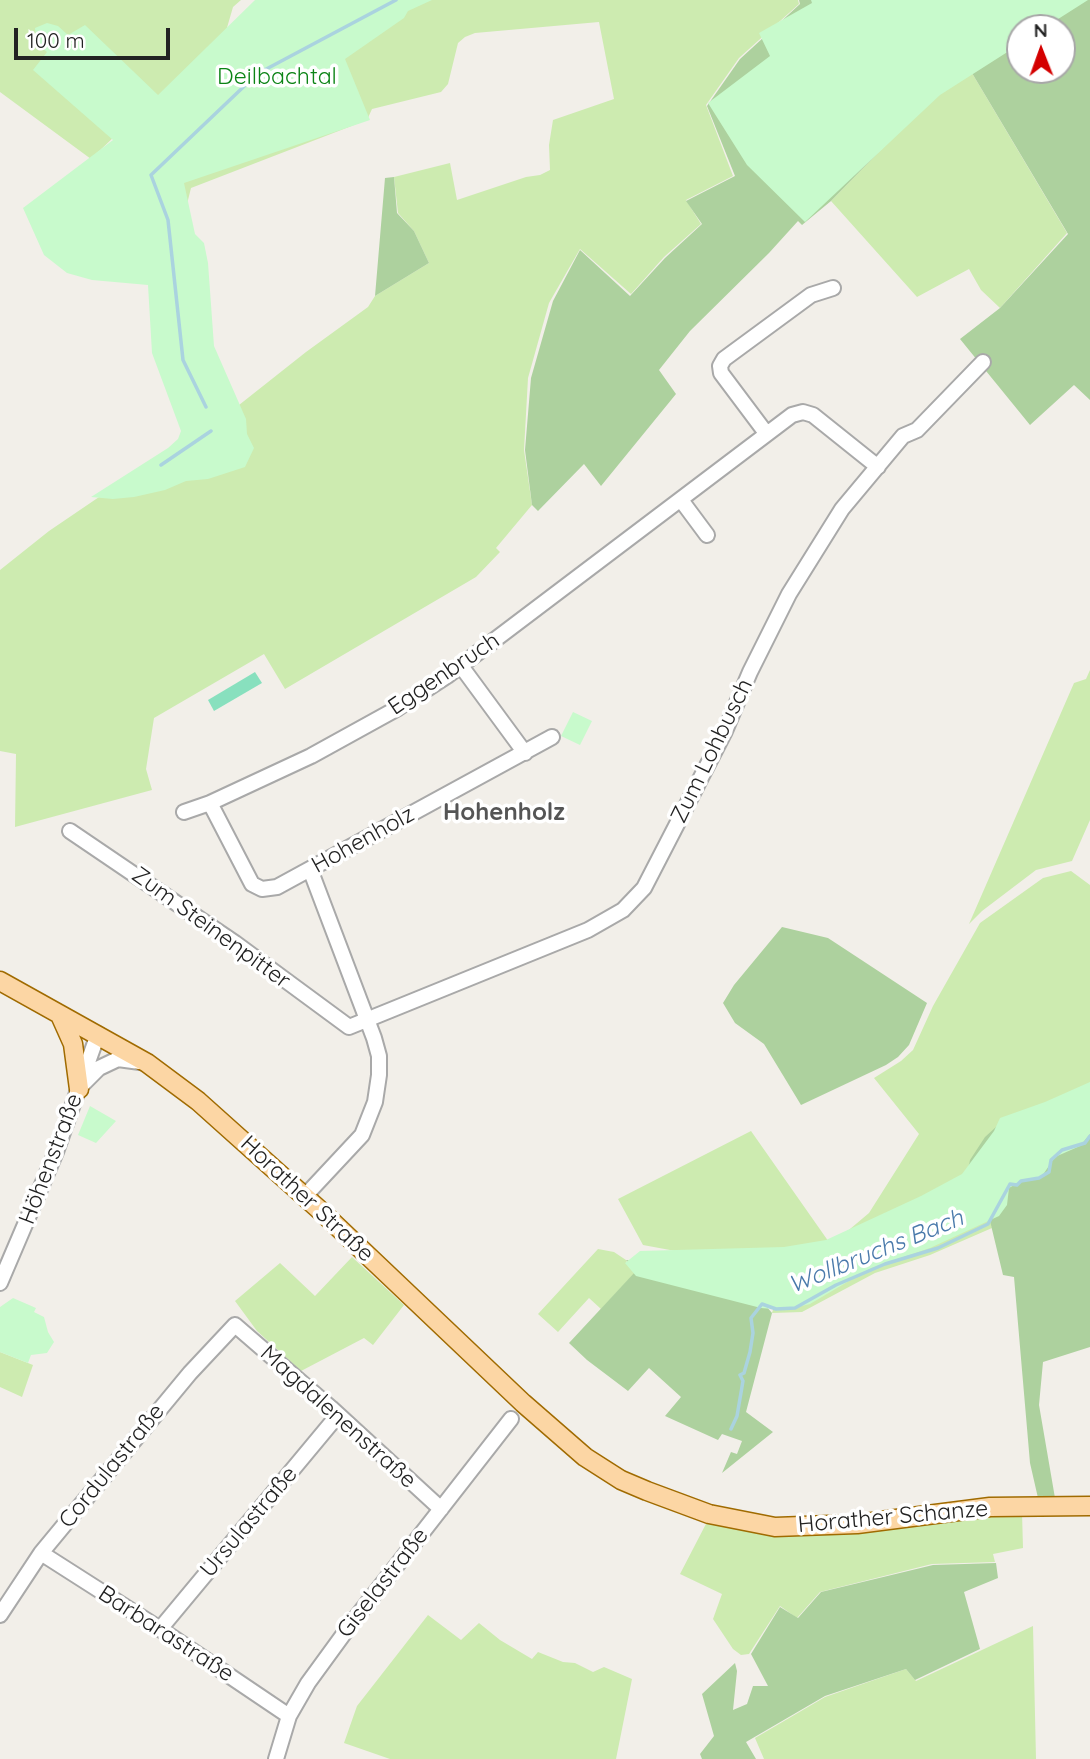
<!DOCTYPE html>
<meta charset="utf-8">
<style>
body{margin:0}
#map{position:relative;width:1090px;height:1759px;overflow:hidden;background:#f2efe9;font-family:Quicksand,sans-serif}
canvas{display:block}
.north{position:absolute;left:1006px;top:14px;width:70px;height:70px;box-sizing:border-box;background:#fff;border:2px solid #a7a7a7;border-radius:50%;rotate:359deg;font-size:19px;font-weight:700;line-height:28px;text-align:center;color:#222}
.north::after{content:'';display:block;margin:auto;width:24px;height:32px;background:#d40000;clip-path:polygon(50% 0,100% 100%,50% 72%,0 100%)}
.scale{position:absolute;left:14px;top:28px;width:156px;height:32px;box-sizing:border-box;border:4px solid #222;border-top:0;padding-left:9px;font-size:21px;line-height:24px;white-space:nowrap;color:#222;-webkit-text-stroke:5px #fff;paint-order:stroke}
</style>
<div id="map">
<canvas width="1090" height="1759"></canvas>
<div class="north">N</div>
<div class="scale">100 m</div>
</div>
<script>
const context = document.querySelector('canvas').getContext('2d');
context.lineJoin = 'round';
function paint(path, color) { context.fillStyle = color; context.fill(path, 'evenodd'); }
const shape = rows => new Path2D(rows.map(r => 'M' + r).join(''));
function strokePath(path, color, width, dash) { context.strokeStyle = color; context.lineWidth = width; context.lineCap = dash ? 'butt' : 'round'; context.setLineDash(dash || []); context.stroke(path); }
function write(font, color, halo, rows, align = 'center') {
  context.font = font + ' Quicksand,sans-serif'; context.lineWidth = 7; context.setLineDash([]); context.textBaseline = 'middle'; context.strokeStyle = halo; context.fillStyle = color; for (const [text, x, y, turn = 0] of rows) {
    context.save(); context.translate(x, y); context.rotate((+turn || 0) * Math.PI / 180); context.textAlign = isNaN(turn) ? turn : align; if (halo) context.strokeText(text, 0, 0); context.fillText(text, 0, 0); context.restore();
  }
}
const grass = shape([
 [0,0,241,0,233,7,220,52,144,108,91,159,0,92],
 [353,0,798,0,799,4,739,58,706,105,733,176,686,200,701,224,664,257,631,294,580,249,549,303,528,378,524,450,532,505,496,548,500,552,476,577,285,689,264,654,154,718,146,769,152,790,15,827,16,754,0,751,0,570,49,531,130,476,215,424,306,352,368,307,375,296,429,263,414,231,398,213,394,177,450,163,457,200,526,177,540,175,550,170,549,145,553,120,614,99,599,22,475,33,465,37,458,43,448,84,441,92,372,109,367,120,191,188,185,212,154,210],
 [966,63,1067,233,1000,308,981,290,969,269,917,297,831,201],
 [1090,670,1090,820,1072,861,1036,870,982,911,969,924,1074,683,1086,679],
 [1071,871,1090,885,1090,1116,984,1196,992,1228,930,1255,875,1273,802,1312,772,1313,776,1299,751,1265,643,1245,618,1199,751,1131,831,1245,869,1213,919,1134,874,1078,901,1061,913,1050,933,1006,980,923,1043,878],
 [598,1249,614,1252,626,1260,629,1267,636,1272,601,1309,589,1298,558,1332,538,1314],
 [352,1257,404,1305,373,1345,364,1338,301,1371,257,1331,235,1301,280,1263,315,1296],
 [0,1352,33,1365,22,1397,0,1387],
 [1022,1512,1023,1548,993,1554,995,1562,932,1564,820,1592,797,1618,780,1606,749,1654,741,1655,733,1649,713,1619,722,1594,680,1574,708,1520,735,1525],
 [428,1615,461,1640,479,1623,500,1640,532,1659,538,1652,563,1662,575,1663,593,1672,604,1667,632,1679,616,1759,390,1759,344,1743,357,1706],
 [1033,1626,1036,1759,764,1759,755,1738,825,1697,906,1669,916,1681]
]);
const forest = shape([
 [799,0,1090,0,1090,400,1074,385,1030,425,960,339,1000,308,1068,234,966,63,831,201,802,225,798,221,769,253,690,331,659,370,676,394,601,486,584,464,538,511,532,505,525,450,531,378,553,301,580,250,630,296,665,258,702,224,686,201,735,176,707,106,740,59,800,4],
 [1020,28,1062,28,1062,70,1020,70],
 [394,177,397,213,414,231,429,263,375,296,385,178],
 [782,927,828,938,927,1003,909,1045,898,1057,886,1065,801,1105,764,1044,735,1023,723,1003,734,985],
 [1090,1116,1090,1347,1043,1362,1039,1405,1055,1498,1038,1498,1030,1463,1014,1277,1003,1275,984,1196,965,1183,970,1160,985,1137,1007,1117],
 [626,1260,668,1264,761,1300,772,1313,746,1412,773,1432,722,1473,731,1452,737,1454,742,1441,722,1434,718,1440,665,1416,681,1397,649,1368,628,1391,587,1360,569,1343,635,1272],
 [996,1563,998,1578,964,1592,980,1649,915,1680,906,1669,825,1696,746,1742,756,1759,702,1759,700,1754,714,1736,702,1694,735,1663,737,1671,733,1710,747,1704,753,1686,768,1686,751,1654,780,1607,798,1618,821,1592,933,1565]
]);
const park = shape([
 [255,0,432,0,408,11,404,18,345,59,370,120,184,183,195,234,204,243,208,263,214,346,246,419,247,434,254,448,245,467,208,479,186,481,165,490,134,497,113,499,91,497,168,448,178,439,181,431,152,353,148,285,92,280,67,273,44,255,23,208,113,140,33,70,47,52,37,44,35,28,47,23,58,26,68,35,85,25,158,95],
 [811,0,1088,0,1044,28,1020,28,1020,44,940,95,805,222,747,165,708,103,770,56,759,33,812,3],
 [573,712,592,721,580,745,561,736],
 [1090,1082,1090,1134,1080,1146,1055,1157,1040,1179,1023,1180,1009,1188,1007,1205,999,1216,930,1248,871,1268,810,1304,785,1310,761,1308,636,1276,625,1263,640,1251,784,1247,826,1240,921,1196,962,1174,994,1131,1000,1118,1045,1102],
 [90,1106,116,1121,96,1143,78,1135],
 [13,1298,36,1308,34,1312,44,1317,48,1332,54,1342,47,1353,31,1355,28,1363,0,1352,0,1307]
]);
const pitch = shape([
 [255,672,262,683,214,711,208,700]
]);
const stream = shape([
 [206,407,183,360,168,220,151,175,257,74,396,0],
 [161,465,211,431],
 [731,1429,737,1416,743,1381,740,1375,744,1373,750,1352,753,1333,751,1318,762,1304,776,1309,795,1308,836,1285,885,1264,938,1248,988,1224,1010,1184,1017,1185,1021,1181,1039,1178,1049,1172,1051,1160,1062,1150,1085,1143,1090,1136]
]);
const minor = shape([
 [766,433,721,373,720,366,724,359,811,295,833,288],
 [681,500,707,535],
 [461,666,525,753],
 [210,803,252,884,262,889,277,887,552,737],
 [184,812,210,803,311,756,398,708,447,676,792,415,803,412,813,415,878,467],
 [70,831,235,943,349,1027,588,930,623,910,644,888,725,731,750,672,789,594,842,509,903,436,917,430,983,362],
 [82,1085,99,1068,118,1059,140,1062],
 [305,1196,362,1135,375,1102,379,1075,379,1056,374,1038,310,869],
 [0,1283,56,1152,98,1034],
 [41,1553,160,1629,289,1716],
 [0,1615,41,1553,190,1373,235,1325,331,1408,441,1509],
 [160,1629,338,1415],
 [276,1759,289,1716,308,1683,351,1624,511,1419]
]);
const major = shape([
 [0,981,147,1063,198,1101,323,1213,523,1403,585,1457,621,1480,647,1491,709,1514,775,1527,857,1524,990,1507,1090,1506],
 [60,1015,73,1044,79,1089]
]);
const parkNames = [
 ["Deilbachtal",277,77]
];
const streetNames = [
 ["Eggenbruch",444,674,-34],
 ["Zum Lohbusch",712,751,-64],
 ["Hohenholz",363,840,-29],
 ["Zum Steinenpitter",211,928,36],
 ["Höhenstraße",51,1159,-69],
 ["Horather Straße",307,1199,43],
 ["Magdalenenstraße",338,1417,42],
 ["Cordulastraße",112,1466,-51],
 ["Horather Schanze",893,1517,-5],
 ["Ursulastraße",249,1522,-50],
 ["Giselastraße",383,1583,-52],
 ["Barbarastraße",166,1634,33]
];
const neighbourhoodNames = [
 ["Hohenholz",504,813]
];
const waterNames = [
 ["Wollbruchs Bach",876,1252,-22]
];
paint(grass, '#cdebb0');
paint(forest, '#add19e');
paint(park, '#c8facc');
paint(pitch, '#88e0be');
strokePath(stream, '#aad3df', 3.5);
strokePath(minor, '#a9a9a9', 18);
strokePath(major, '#a06b00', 21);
strokePath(minor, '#fff', 14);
strokePath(major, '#fcd6a4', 18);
write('23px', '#0c8416', '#fff', parkNames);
write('23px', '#222', '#fff', streetNames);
write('bold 24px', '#555', '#fff', neighbourhoodNames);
write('italic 24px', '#4a7aab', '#fff', waterNames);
</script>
